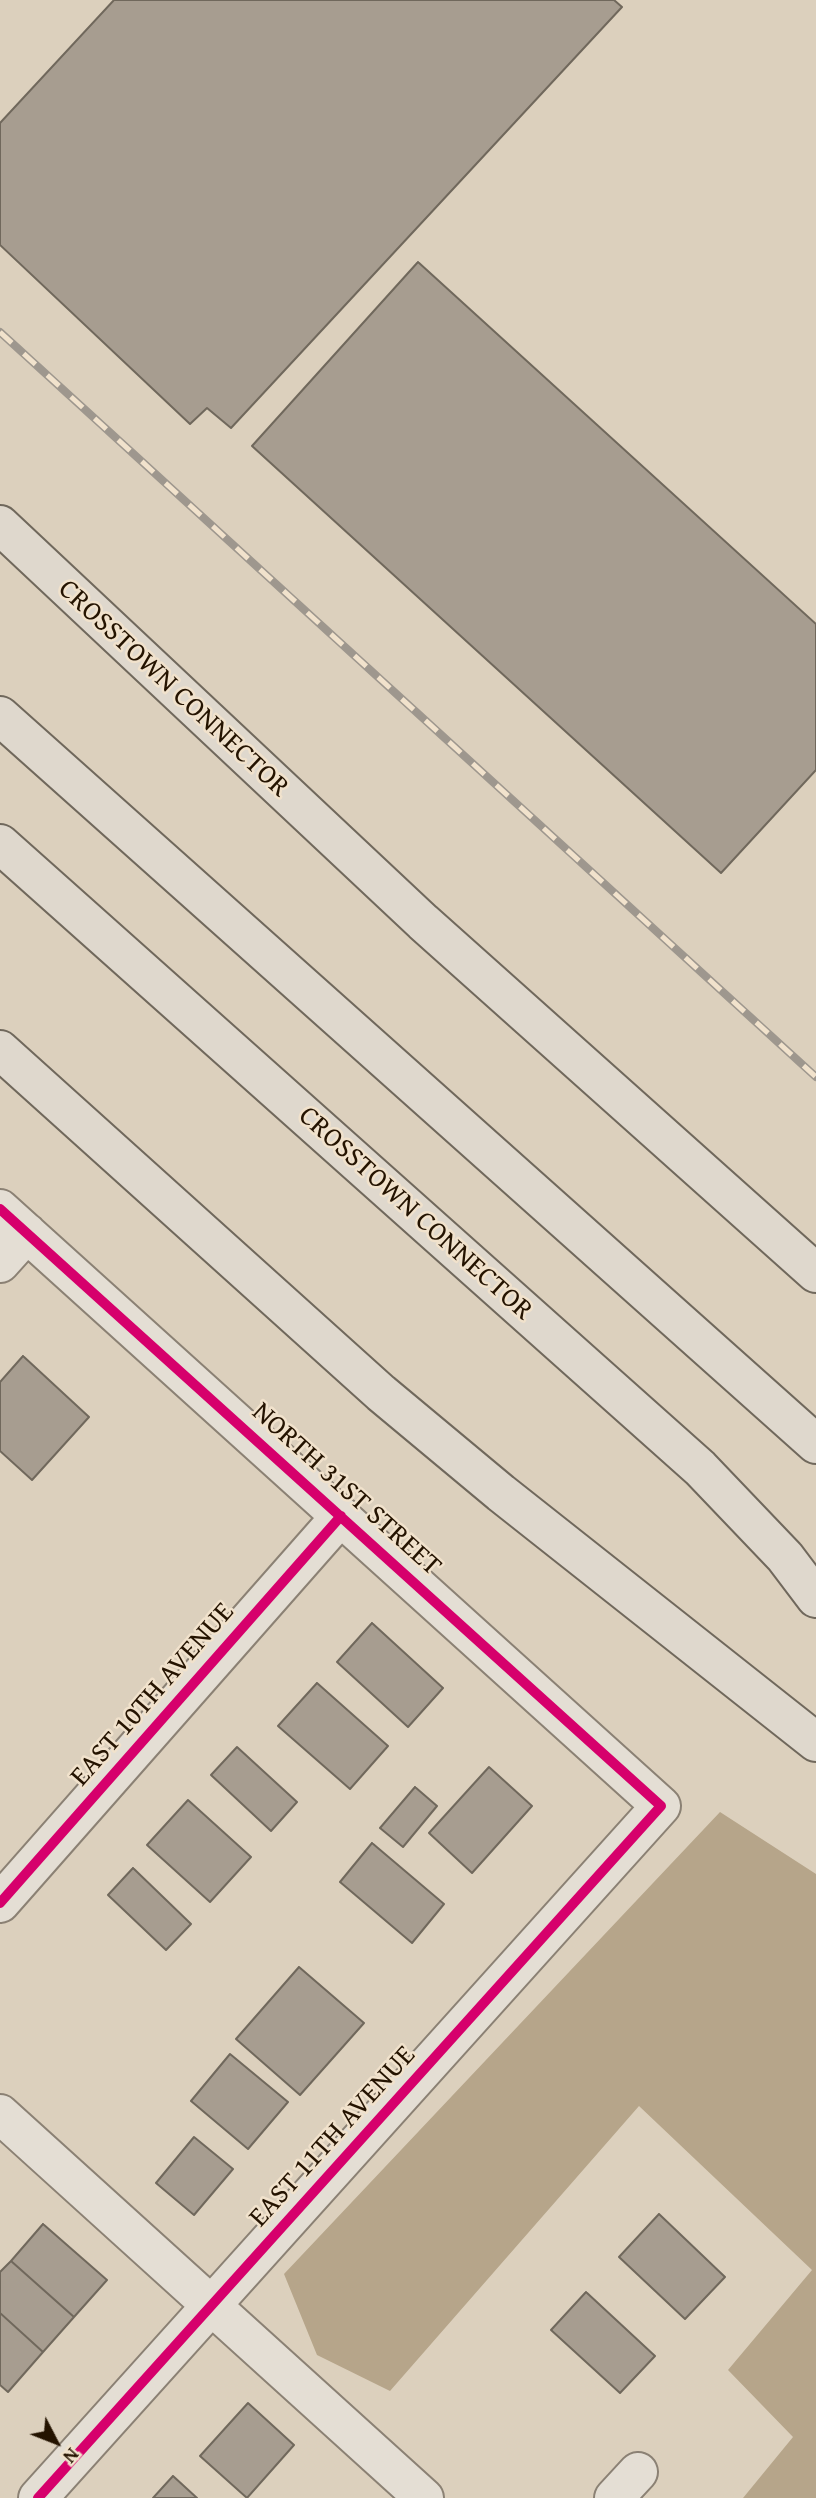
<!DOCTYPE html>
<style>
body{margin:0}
#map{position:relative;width:816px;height:2498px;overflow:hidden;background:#dcd0bd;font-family:"Gentium Book Plus",serif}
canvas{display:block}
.north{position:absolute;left:21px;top:2407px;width:70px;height:70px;-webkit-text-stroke:5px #f1e2cc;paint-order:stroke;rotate:132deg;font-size:19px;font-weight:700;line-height:28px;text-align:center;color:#241300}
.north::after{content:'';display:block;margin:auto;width:24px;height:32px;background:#241300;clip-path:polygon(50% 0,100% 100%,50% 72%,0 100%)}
</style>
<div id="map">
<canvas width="816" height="2498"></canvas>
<div class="north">N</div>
</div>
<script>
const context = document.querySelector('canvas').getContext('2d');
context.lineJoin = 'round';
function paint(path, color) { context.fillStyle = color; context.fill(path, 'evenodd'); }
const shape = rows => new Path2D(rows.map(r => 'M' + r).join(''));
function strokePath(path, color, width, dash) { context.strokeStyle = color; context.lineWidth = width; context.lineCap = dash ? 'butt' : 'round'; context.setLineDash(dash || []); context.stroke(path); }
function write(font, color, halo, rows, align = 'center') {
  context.font = font + ' "Gentium Book Plus",serif'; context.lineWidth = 5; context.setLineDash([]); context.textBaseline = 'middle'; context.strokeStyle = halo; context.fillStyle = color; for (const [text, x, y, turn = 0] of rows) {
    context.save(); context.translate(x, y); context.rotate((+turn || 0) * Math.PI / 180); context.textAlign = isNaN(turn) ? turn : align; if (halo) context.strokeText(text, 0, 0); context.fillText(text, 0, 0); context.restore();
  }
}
const water = shape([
 [720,1812,816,1874,816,2498,743,2498,793,2437,728,2370,812,2270,639,2106,390,2391,317,2355,284,2274]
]);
const building = shape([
 [114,0,614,0,622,7,231,428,207,408,190,424,0,245,0,123,114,0],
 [418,262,816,624,816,770,721,873,252,446,418,262],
 [23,1356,89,1417,32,1480,0,1451,0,1382,23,1356],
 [372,1623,443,1688,408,1727,337,1662,372,1623],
 [317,1683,388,1746,350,1789,278,1726,317,1683],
 [237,1747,297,1802,271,1831,211,1775,237,1747],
 [489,1767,532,1806,472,1873,429,1833,489,1767],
 [415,1787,437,1806,403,1847,380,1828,415,1787],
 [188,1800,251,1857,210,1902,147,1845,188,1800],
 [372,1843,444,1904,412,1943,340,1882,372,1843],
 [133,1868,191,1924,166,1950,108,1895,133,1868],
 [299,1967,364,2023,300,2095,236,2039,299,1967],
 [230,2054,288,2102,248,2149,191,2101,230,2054],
 [194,2137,233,2169,194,2215,156,2183,194,2137],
 [659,2214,725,2277,685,2319,619,2257,659,2214],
 [43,2224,107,2280,74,2317,11,2261,43,2224],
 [11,2261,74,2317,43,2352,0,2313,0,2272,11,2261],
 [586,2292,655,2356,620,2393,551,2330,586,2292],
 [0,2313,43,2352,8,2392,0,2385,0,2313],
 [248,2403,294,2445,247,2498,200,2456,248,2403],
 [173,2476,197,2498,153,2498,173,2476]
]);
const minor = shape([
 [0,1209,661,1806,38,2498],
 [0,1263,27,1233],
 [0,1903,341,1516],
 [0,2114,424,2498],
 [614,2498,638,2472]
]);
const highway = shape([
 [0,525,423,922,816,1273],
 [0,716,816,1444],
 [0,844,700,1468,785,1557,816,1598],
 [0,1050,381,1393,501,1493,816,1742]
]);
const rail = shape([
 [0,332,816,1077]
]);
const cycleway = shape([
 [0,1209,661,1806,38,2498],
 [0,1903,341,1516]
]);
const streetNames = [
 ["CROSSTOWN CONNECTOR",173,689,43],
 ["CROSSTOWN CONNECTOR",415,1214,42],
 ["NORTH 31ST STREET",346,1490,42],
 ["EAST 10TH AVENUE",153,1695,-49],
 ["EAST 11TH AVENUE",333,2137,-48]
];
paint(water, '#b6a58a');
paint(building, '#a79d90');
strokePath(building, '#70685c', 2);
strokePath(minor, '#8b8174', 42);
strokePath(highway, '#70685c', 42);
strokePath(minor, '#e4ded4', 38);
strokePath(highway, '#dfd8cd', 38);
strokePath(rail, '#9e978e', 8);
strokePath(rail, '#f1e2cc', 5, [16]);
strokePath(cycleway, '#d6006c', 10);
write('28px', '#241300', '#f1e2cc', streetNames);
</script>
